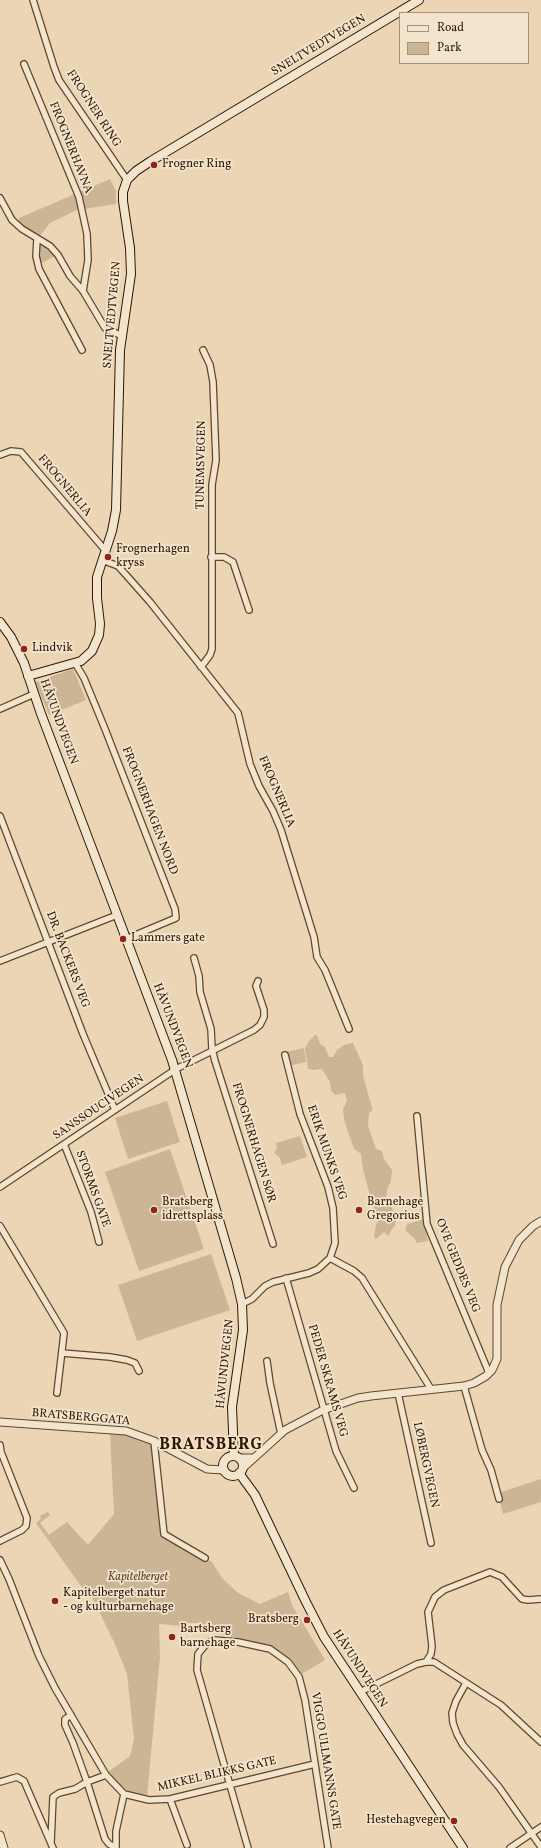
<!DOCTYPE html>
<meta charset="utf-8">
<style>
body{margin:0}
#map{position:relative;width:541px;height:1848px;overflow:hidden;background:#ecd5b4;font-family:Vollkorn,serif}
canvas{display:block}
.legend{position:absolute;left:399px;top:12px;width:130px;height:52px;box-sizing:border-box;background:#f3e4ce;border:1px solid #a6927c;margin:0;padding:5px 7px;list-style:none;font-size:12px;color:#321600}
.legend li{display:flex;align-items:center;gap:8px;height:20px}
.legend b{width:20px;border:1px solid #a6927c}
</style>
<div id="map">
<canvas width="541" height="1848"></canvas>
<ul class="legend">
<li><b style="height:5px;background:#f3e4ce"></b>Road</li>
<li><b style="height:11px;background:#ccb595"></b>Park</li>
</ul>
</div>
<script>
const context = document.querySelector('canvas').getContext('2d');
context.lineJoin = 'round';
function paint(path, color) { context.fillStyle = color; context.fill(path, 'evenodd'); }
const shape = rows => new Path2D(rows.map(r => 'M' + r).join(''));
function strokePath(path, color, width, dash) { context.strokeStyle = color; context.lineWidth = width; context.lineCap = dash ? 'butt' : 'round'; context.setLineDash(dash || []); context.stroke(path); }
function write(font, color, halo, rows, align = 'center') {
  context.font = font + ' Vollkorn,serif'; context.lineWidth = 3.5; context.setLineDash([]); context.textBaseline = 'middle'; context.strokeStyle = halo; context.fillStyle = color; for (const [text, x, y, turn = 0] of rows) {
    context.save(); context.translate(x, y); context.rotate((+turn || 0) * Math.PI / 180); context.textAlign = isNaN(turn) ? turn : align; if (halo) context.strokeText(text, 0, 0); context.fillText(text, 0, 0); context.restore();
  }
}
const green = shape([
 [110,179,116,191,116,204,77,210,50,223,39,237,19,223,19,218],
 [43,245,55,256,40,264,38,256,39,246],
 [73,669,86,700,49,715,35,682],
 [315,1035,317,1035,320,1044,325,1047,329,1057,333,1057,337,1050,344,1045,353,1043,363,1065,363,1075,372,1108,372,1111,369,1113,368,1126,376,1149,382,1151,384,1159,392,1170,391,1181,387,1189,386,1199,394,1211,390,1217,396,1221,395,1226,392,1229,388,1236,384,1232,376,1239,374,1237,376,1224,379,1220,372,1202,363,1170,361,1154,354,1149,344,1120,343,1109,347,1101,345,1093,335,1095,331,1090,330,1082,322,1069,313,1070,308,1069,305,1048,309,1041],
 [304,1048,306,1062,293,1065,290,1063,286,1052],
 [167,1101,180,1142,128,1159,115,1118],
 [300,1136,307,1157,282,1165,280,1158,274,1153,277,1148,276,1143],
 [170,1149,204,1249,139,1271,105,1172],
 [424,1219,428,1241,417,1243,414,1238,405,1230,407,1224],
 [211,1254,230,1310,137,1341,118,1285],
 [110,1433,126,1433,153,1445,167,1538,212,1562,222,1578,238,1593,260,1604,288,1592,292,1605,325,1660,302,1674,282,1653,271,1646,205,1630,198,1623,186,1623,184,1626,159,1624,160,1657,147,1797,130,1793,117,1784,108,1772,130,1756,134,1739,127,1674,115,1644,92,1597,81,1586,36,1523,41,1519,40,1516,47,1512,49,1513,50,1515,40,1523,49,1535,67,1522,88,1545,114,1514],
 [541,1479,541,1502,503,1514,498,1493]
]);
const minor = shape([
 [33,0,54,67,59,80,127,180],
 [24,64,79,197,87,234,88,260,83,291],
 [0,198,12,220,22,229,50,246,58,255,70,276,83,291,105,328,122,336],
 [37,239,36,256,39,269,82,350],
 [0,455,11,451,21,452,105,550],
 [211,557,224,557,233,562,249,610],
 [102,560,118,566,127,576,150,602,238,713,250,764,259,786,273,811,281,830,314,937,317,957,325,970,349,1029],
 [75,663,84,678,105,729,175,909,176,918,126,939],
 [201,667,210,655,212,649,212,485,216,460,213,382,210,365,203,350],
 [0,709,34,694],
 [0,816,83,1034,115,1110],
 [194,958,199,976,200,992,211,1029,212,1049,215,1061,273,1244],
 [0,961,117,915],
 [417,1116,427,1224,489,1373],
 [64,1144,91,1212,99,1242],
 [0,1187,176,1069,254,1030,260,1025,264,1017,264,1010,256,986,258,981],
 [0,1226,64,1333,57,1393],
 [330,1258,354,1271,362,1278,431,1389],
 [286,1278,336,1451,354,1488],
 [242,1304,252,1299,265,1286,273,1282,309,1273,318,1269,330,1258,335,1243,333,1208,328,1187,300,1114,285,1055],
 [62,1353,110,1357,127,1360,135,1363,139,1371],
 [267,1361,270,1383,281,1434],
 [464,1386,482,1450,491,1470,499,1499],
 [398,1393,431,1543],
 [154,1441,164,1534,205,1558],
 [0,1445,1,1452,27,1518,26,1526,22,1530,0,1541],
 [0,1560,9,1579,39,1656,55,1688,106,1775,124,1794,149,1800,170,1799,315,1764],
 [426,1662,431,1654,432,1646,428,1612,435,1597,444,1590,490,1572,502,1577,522,1599,528,1600,541,1599],
 [466,1683,456,1701,452,1713,453,1723,457,1734,463,1745,499,1787,541,1847],
 [360,1692,417,1664,426,1662,434,1662,501,1705,541,1742],
 [106,1775,87,1782,105,1839,109,1844,116,1848],
 [0,1782,17,1777,24,1781,53,1848],
 [170,1799,187,1845],
 [51,1842,53,1797,59,1793,75,1789,87,1782,73,1743,65,1725,65,1719,71,1715],
 [116,1848,116,1831,124,1794],
 [248,1848,197,1670,198,1654,207,1643,213,1640,238,1642,270,1649,288,1662,299,1677,305,1700,328,1848],
 [510,1848,541,1827]
]);
const tertiary = shape([
 [0,1422,126,1431,154,1441,207,1469,224,1470],
 [239,1458,253,1458],
 [243,1468,285,1430,323,1410,358,1398,371,1396,464,1386,474,1383,486,1376,492,1370,497,1359,497,1305,505,1267,519,1240,533,1226,541,1221],
 [0,1835,4,1848]
]);
const secondary = shape([
 [0,622,11,637,24,663,40,711,172,1060,236,1278,242,1304,243,1330,232,1407,234,1456],
 [28,676,81,661,92,651,99,635,100,624,97,598,97,577,112,531,116,510,120,350,131,274,130,248,123,201,123,192,127,180,136,171,151,161,419,0],
 '223 1466a10 10 0 1 1 20 0a10 10 0 1 1-20 0Z',
 [239,1473,255,1495,306,1602,324,1637,463,1848]
]);
const markers = [
 [154,165,4,"#8f2418"],
 [108,557,4,"#8f2418"],
 [24,649,4,"#8f2418"],
 [123,939,4,"#8f2418"],
 [154,1210,4,"#8f2418"],
 [359,1210,4,"#8f2418"],
 [55,1601,4,"#8f2418"],
 [307,1620,4,"#8f2418"],
 [172,1637,4,"#8f2418"],
 [454,1821,4,"#8f2418"]
];
const streetNames = [
 ["SNELTVEDTVEGEN",319,46,-31],
 ["FROGNER RING",93,109,57],
 ["FROGNERHAVNA",70,148,68],
 ["SNELTVEDTVEGEN",113,315,-85],
 ["TUNEMSVEGEN",202,465,-89],
 ["FROGNERLIA",64,486,50],
 ["HÅVUNDVEGEN",58,722,70],
 ["FROGNERLIA",276,792,67],
 ["FROGNERHAGEN NORD",149,811,69],
 ["DR. BACKERS VEG",67,960,69],
 ["HÅVUNDVEGEN",172,1026,69],
 ["SANSSOUCIVEGEN",99,1108,-34],
 ["FROGNERHAGEN SØR",253,1143,73],
 ["ERIK MUNKS VEG",326,1153,71],
 ["STORMS GATE",92,1189,70],
 ["OVE GEDDES VEG",457,1266,68],
 ["HÅVUNDVEGEN",226,1364,-84],
 ["PEDER SKRAMS VEG",327,1381,74],
 ["BRATSBERGGATA",81,1418,5],
 ["LØBERGVEGEN",425,1465,78],
 ["HÅVUNDVEGEN",359,1669,57],
 ["VIGGO ULLMANNS GATE",325,1761,81],
 ["MIKKEL BLIKKS GATE",217,1775,-13]
];
const poiNames = [
 ["Frogner Ring",162,165],
 ["Frognerhagen",116,550],
 ["kryss",116,564],
 ["Lindvik",32,649],
 ["Lammers gate",131,939],
 ["Bratsberg",162,1203],
 ["idrettsplass",162,1217],
 ["Barnehage",367,1203],
 ["Gregorius",367,1217],
 ["Kapitelberget natur",63,1594],
 ["- og kulturbarnehage",63,1608],
 ["Bratsberg",299,1620,"right"],
 ["Bartsberg",180,1630],
 ["barnehage",180,1644],
 ["Hestehagvegen",446,1821,"right"]
];
const parkNames = [
 ["Kapitelberget",138,1578]
];
const districtNames = [
 ["BRATSBERG",211,1446]
];
paint(green, '#ccb595');
strokePath(minor, '#60462d', 8);
strokePath(tertiary, '#60462d', 9);
strokePath(secondary, '#321600', 10);
strokePath(minor, '#f3e4ce', 5.5);
strokePath(tertiary, '#f3e4ce', 7);
strokePath(secondary, '#f3e4ce', 8);
for (const [x, y, r, color] of markers) { const dot = new Path2D(); dot.arc(x, y, r, 0, 2 * Math.PI); context.fillStyle = color; context.fill(dot); strokePath(dot, '#f3e4ce', 1.5); }
write('12px', '#321600', '#f3e4ce', streetNames);
write('12px', '#321600', '#f3e4ce', poiNames, 'left');
write('italic 12px', '#60462d', '#f3e4ce', parkNames);
context.letterSpacing = '1px';
write('bold 16px', '#321600', '#f3e4ce', districtNames);
context.letterSpacing = '0px';
</script>
